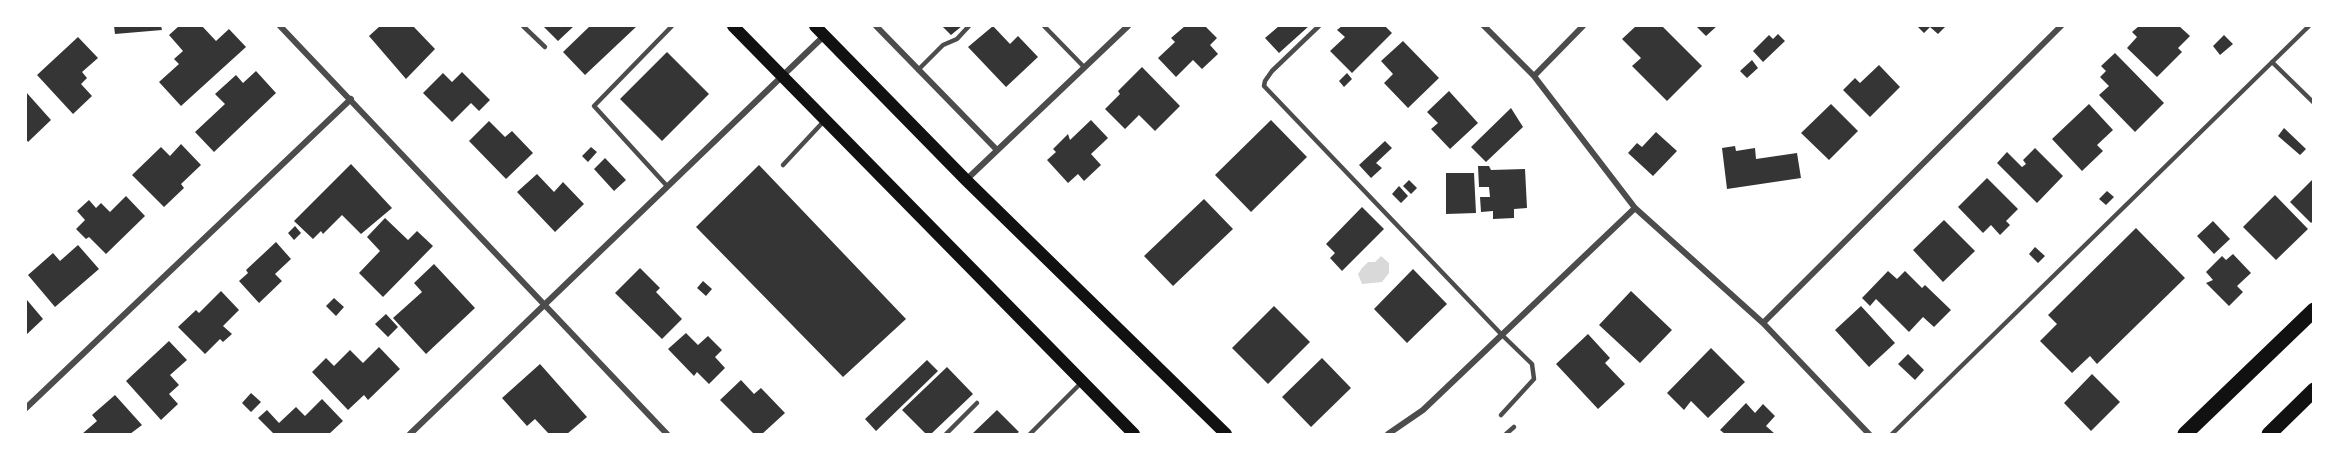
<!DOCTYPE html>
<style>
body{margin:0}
#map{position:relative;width:2339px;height:460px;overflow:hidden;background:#fff;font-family:"Crimson Pro",serif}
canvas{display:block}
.frame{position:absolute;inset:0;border:27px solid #fff;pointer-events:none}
</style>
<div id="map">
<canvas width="2339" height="460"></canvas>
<div class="frame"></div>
</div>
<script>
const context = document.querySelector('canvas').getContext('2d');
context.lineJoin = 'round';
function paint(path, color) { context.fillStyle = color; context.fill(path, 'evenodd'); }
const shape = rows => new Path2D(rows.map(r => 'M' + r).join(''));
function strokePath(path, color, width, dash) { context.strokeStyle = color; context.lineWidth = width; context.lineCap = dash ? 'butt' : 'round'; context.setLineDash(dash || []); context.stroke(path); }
const water = shape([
 [1381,256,1389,263,1389,273,1382,282,1362,284,1358,274,1362,268,1368,262,1375,262]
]);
const building = shape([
 [114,26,161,26,162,30,115,34],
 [179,26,202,26,216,41,229,29,246,47,181,106,159,82,179,64,174,59,183,51,169,35],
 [380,26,413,26,435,49,406,79,369,36],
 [543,26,574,26,558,41],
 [590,26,637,26,585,75,563,52],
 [942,26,962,26,951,35],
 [993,26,1010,44,1018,36,1038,57,1006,87,968,47],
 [1185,26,1205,26,1217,38,1210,45,1218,54,1202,69,1193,60,1176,77,1158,58,1175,42,1171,38],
 [1279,26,1309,26,1279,53,1265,38],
 [1342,26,1385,26,1392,33,1352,73,1330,51,1345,37,1337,30],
 [1636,26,1662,26,1702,66,1667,101,1632,66,1641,58,1622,39],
 [1696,26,1717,26,1706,36],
 [1917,26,1946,26,1938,34,1930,27,1924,33],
 [2139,26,2179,26,2190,36,2178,48,2182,52,2157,77,2127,48,2137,37,2132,32],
 [1778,34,1785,41,1763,62,1753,51,1769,35,1773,39],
 [2224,35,2233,44,2220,55,2213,46],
 [78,37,98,58,82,72,87,78,81,84,92,96,73,114,37,75],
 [1403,41,1439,78,1408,108,1384,83,1393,74,1381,61],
 [667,52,709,94,662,141,620,99],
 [2115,53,2164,103,2135,132,2099,95,2109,86,2100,77,2106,71,2101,66],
 [1752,60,1758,68,1747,78,1740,71],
 [1879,65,1900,87,1870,117,1843,90,1855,78,1860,83],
 [1142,67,1180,106,1155,131,1139,115,1125,129,1105,109,1120,94,1118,91],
 [256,71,276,93,214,152,195,132,225,104,215,94,236,75,243,83],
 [462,72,490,100,479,111,471,103,452,122,423,93,443,73,452,82],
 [1347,73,1352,79,1344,87,1339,81],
 [1449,91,1478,123,1450,149,1431,129,1438,123,1427,112],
 [26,92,51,120,28,142,26,139],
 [1831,104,1858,131,1829,160,1801,133],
 [2089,104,2113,130,2097,145,2103,151,2082,171,2052,139],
 [1511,108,1523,127,1486,162,1471,147],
 [1091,120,1108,138,1091,154,1101,165,1084,181,1078,174,1068,183,1047,160,1056,152,1053,149,1068,134,1070,140],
 [1271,120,1307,157,1251,212,1215,175],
 [489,121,505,137,512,131,533,153,506,179,469,141],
 [2284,128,2306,149,2300,155,2278,136],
 [1656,132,1677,151,1653,176,1628,153,1637,143,1642,147],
 [1385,141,1392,148,1376,163,1382,168,1371,178,1359,165],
 [181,144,201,165,181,184,184,188,164,207,132,175,161,147,170,156],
 [1735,146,1736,151,1755,148,1756,159,1797,153,1801,178,1727,189,1722,148],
 [591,147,597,152,588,162,582,156],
 [2035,148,2063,176,2037,203,1997,163,2007,152,2022,167,2026,164,2023,160],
 [605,158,626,180,614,191,594,169],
 [351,164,392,208,361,234,342,215,323,234,321,231,313,239,294,221],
 [759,165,906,319,843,377,696,227],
 [1478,166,1489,166,1491,170,1525,169,1527,208,1514,209,1514,218,1493,219,1493,211,1481,212,1480,197,1490,197,1489,187,1479,187],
 [1446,173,1474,173,1476,213,1446,214],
 [537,174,554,192,563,182,584,204,555,232,517,192],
 [1987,178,2018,209,2006,221,2010,225,2000,235,1991,225,1983,233,1958,207],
 [2314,178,2314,220,2311,223,2290,202],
 [1409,180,1417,188,1411,194,1403,186],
 [1399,186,1408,196,1401,203,1392,194],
 [2107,191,2114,197,2106,205,2099,199],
 [2275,195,2308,229,2276,260,2243,227],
 [126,196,145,216,106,254,89,237,86,239,76,229,85,220,77,211,89,200,96,208,101,203,110,212],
 [1204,199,1233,229,1173,286,1144,256],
 [1362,207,1384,229,1342,271,1330,258,1335,253,1326,244],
 [385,218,408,240,417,231,433,246,383,297,359,273,380,251,367,237],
 [1944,220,1975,251,1943,282,1913,250],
 [2213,221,2230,239,2214,254,2197,236],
 [295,226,301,233,294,240,288,233],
 [2136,228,2185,278,2097,364,2090,356,2072,373,2040,341,2057,324,2048,315],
 [276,242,291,259,275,274,282,281,259,303,239,281,248,273,246,270],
 [78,245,99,269,55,307,28,275,53,253,60,261],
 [2035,247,2045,256,2038,263,2029,254],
 [2233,254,2251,273,2237,286,2243,292,2229,306,2206,283,2213,280,2206,272,2222,256,2226,260],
 [434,264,475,308,426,354,393,318,422,292,414,283],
 [640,268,660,288,656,292,682,319,662,339,615,293],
 [1413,269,1447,304,1407,343,1374,309],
 [1888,271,1897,279,1905,271,1922,288,1925,285,1951,310,1934,327,1923,317,1909,332,1876,299,1870,306,1862,298],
 [703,281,712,289,706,296,697,288],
 [221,291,239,310,223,326,232,334,223,342,220,339,205,354,178,327,196,310,199,313],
 [1631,291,1672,330,1640,363,1599,325],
 [334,298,344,307,336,316,326,306],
 [27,300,43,319,26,335,26,302],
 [1274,306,1310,342,1268,384,1232,348],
 [1861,306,1895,343,1869,367,1835,330],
 [386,314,398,327,388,337,375,324],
 [686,333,698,345,708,336,722,350,715,357,725,368,709,384,697,372,694,376,668,349],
 [1588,334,1610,358,1605,363,1625,384,1598,409,1556,364],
 [169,341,187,360,170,375,179,385,169,394,178,404,161,420,126,381],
 [379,347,400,369,368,400,364,395,348,410,312,372,326,358,334,366,350,350,363,363],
 [1711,348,1745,382,1708,418,1691,401,1684,410,1667,393],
 [1908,354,1924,370,1915,380,1898,364],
 [1322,358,1351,388,1311,427,1282,397],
 [927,360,938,371,876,431,865,419],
 [540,364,587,417,567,434,549,434,535,419,527,426,502,398],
 [947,367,973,394,931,434,926,434,902,410],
 [2092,374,2120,402,2091,431,2064,403],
 [741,380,754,394,761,388,785,413,762,434,754,434,720,400],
 [251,393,261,402,251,412,242,403],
 [115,395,142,425,130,434,82,434,97,421,92,415],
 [322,399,343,421,329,434,274,434,258,418,267,410,279,423,296,407,305,416],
 [1746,403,1755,413,1763,404,1775,416,1766,426,1775,434,1725,434,1720,430],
 [997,410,1019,432,1016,434,972,434]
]);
const service = shape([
 [523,26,545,47],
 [1044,26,1084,67],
 [1319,26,1272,71,1265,81,1264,86,1502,335,1532,364,1534,379,1501,415],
 [2272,62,2314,103],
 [918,70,943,45,957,39,969,26],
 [783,165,824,121],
 [667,186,594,106,672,26],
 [946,434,977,403],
 [1030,434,1081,383],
 [1506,434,1514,427],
 [1892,434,2309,26]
]);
const minor = shape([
 [280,26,667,434],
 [876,26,996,149],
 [1484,26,1534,76,1635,208,1763,323,1869,434],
 [1534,76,1583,26],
 [966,180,1128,26],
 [1763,323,2061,26],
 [26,408,351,99],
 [410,434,825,35],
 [1388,434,1423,410,1635,208]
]);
const secondary = shape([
 [733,26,1134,434],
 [815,26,966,180,1226,434]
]);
const primary = shape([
 [2185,434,2314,310],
 [2269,434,2314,390]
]);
paint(water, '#d9d9d9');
paint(building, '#353535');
strokePath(service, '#4c4c4c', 4.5);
strokePath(minor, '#4c4c4c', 6);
strokePath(secondary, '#111', 12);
strokePath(primary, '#111', 15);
</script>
